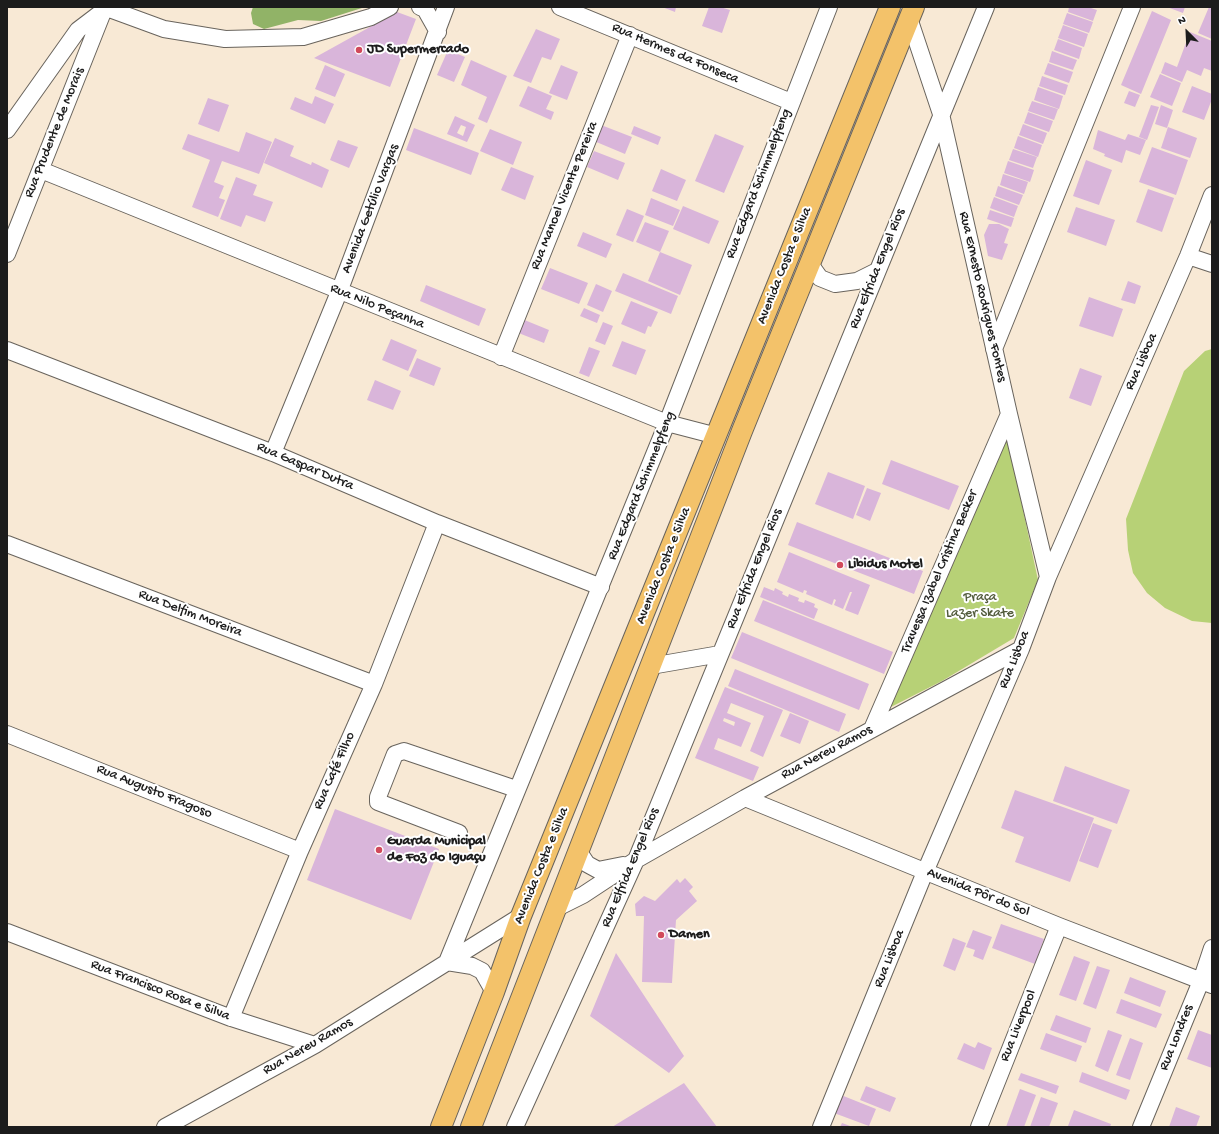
<!DOCTYPE html>
<meta charset="utf-8">
<style>
body{margin:0}
#map{position:relative;width:1219px;height:1134px;overflow:hidden;background:#f8e9d5;font-family:"Gochi Hand",sans-serif}
canvas{display:block}
.frame{position:absolute;inset:0;border:8px solid #1c1c1c;pointer-events:none}
.north{position:absolute;left:1167px;top:12px;width:40px;height:40px;-webkit-text-stroke:3px #fff;paint-order:stroke;rotate:336deg;font-size:11px;font-weight:700;line-height:16px;text-align:center;color:#1c1c1c}
.north::after{content:'';display:block;margin:auto;width:14px;height:18px;background:#1c1c1c;clip-path:polygon(50% 0,100% 100%,50% 72%,0 100%)}
</style>
<div id="map">
<canvas width="1219" height="1134"></canvas>
<div class="frame"></div>
<div class="north">N</div>
</div>
<script>
const context = document.querySelector('canvas').getContext('2d');
context.lineJoin = 'round';
function paint(path, color) { context.fillStyle = color; context.fill(path, 'evenodd'); }
const shape = rows => new Path2D(rows.map(r => 'M' + r).join(''));
function strokePath(path, color, width, dash) { context.strokeStyle = color; context.lineWidth = width; context.lineCap = dash ? 'butt' : 'round'; context.setLineDash(dash || []); context.stroke(path); }
function write(font, color, halo, rows, align = 'center') {
  context.font = font + ' "Gochi Hand",sans-serif'; context.lineWidth = 4; context.setLineDash([]); context.textBaseline = 'middle'; context.strokeStyle = halo; context.fillStyle = color; for (const [text, x, y, turn = 0] of rows) {
    context.save(); context.translate(x, y); context.rotate((+turn || 0) * Math.PI / 180); context.textAlign = isNaN(turn) ? turn : align; if (halo) context.strokeText(text, 0, 0); context.fillText(text, 0, 0); context.restore();
  }
}
const green = shape([
 [1212,349,1212,623,1192,621,1165,608,1147,593,1133,573,1128,550,1126,519,1184,371,1205,351],
 [1007,435,1038,580,1014,638,942,681,887,709]
]);
const forest = shape([
 [253,7,365,7,321,21,298,20,264,29,253,24,251,13]
]);
const building = shape([
 [662,7,676,7,675,12],
 [709,7,720,7,730,10,722,33,702,26],
 [1069,7,1088,7,1097,10,1093,21,1068,12],
 [1167,7,1185,7,1183,13],
 [1209,7,1212,7,1212,39,1198,33],
 [1152,11,1171,20,1141,94,1121,85],
 [397,12,416,19,390,87,314,58],
 [1067,13,1093,22,1089,33,1063,24],
 [1063,25,1088,34,1084,47,1058,38],
 [536,29,560,39,551,60,542,57,531,83,513,76],
 [1190,32,1212,41,1212,71,1204,68,1201,76,1187,70,1182,82,1161,73,1165,62,1177,67],
 [1058,39,1082,48,1079,59,1054,50],
 [448,50,465,57,454,82,437,75],
 [1052,51,1077,60,1073,70,1049,62],
 [471,60,507,76,487,123,478,119,487,97,461,85],
 [1048,63,1073,72,1069,83,1044,74],
 [325,65,345,74,335,97,315,89],
 [561,65,578,72,567,100,549,93],
 [1160,74,1181,83,1177,94,1170,91,1177,94,1172,106,1150,97],
 [1042,76,1068,85,1065,95,1039,86],
 [528,86,552,96,546,109,554,112,551,120,519,106],
 [1192,86,1212,94,1212,99,1204,120,1182,112],
 [1038,87,1063,96,1059,109,1034,100],
 [1129,91,1140,95,1135,107,1124,103],
 [315,96,334,104,325,124,290,109,295,97,312,104],
 [208,98,229,105,219,132,198,124],
 [1032,101,1058,109,1054,120,1028,111],
 [1151,105,1159,107,1147,140,1139,137],
 [1161,105,1173,110,1167,128,1155,124],
 [1028,112,1053,121,1049,132,1024,123],
 [455,116,475,125,467,142,447,134],
 [461,125,466,127,463,136,457,133],
 [1023,124,1047,133,1043,144,1019,135],
 [601,125,632,137,625,154,594,141],
 [634,126,661,137,658,145,631,134],
 [1168,127,1197,138,1190,158,1161,148],
 [414,128,479,153,471,175,406,150],
 [490,129,522,142,513,165,480,151],
 [1098,130,1125,140,1128,134,1146,140,1140,155,1126,150,1122,163,1104,156,1105,154,1093,149],
 [246,132,272,142,259,174,222,161,214,182,224,186,219,198,225,200,218,217,192,207,210,160,182,149,188,134,239,152],
 [715,134,744,146,724,193,695,181],
 [1018,136,1042,145,1038,157,1014,148],
 [275,138,294,146,290,156,311,165,312,162,329,170,322,188,264,163],
 [338,140,358,147,349,168,330,160],
 [1152,147,1188,160,1176,195,1139,182],
 [1013,149,1037,157,1033,168,1009,160],
 [594,151,625,163,618,180,587,167],
 [1086,160,1112,170,1099,205,1073,196],
 [1008,161,1034,170,1030,182,1004,173],
 [511,167,534,176,525,200,501,190],
 [661,169,686,180,677,201,652,191],
 [1003,174,1028,182,1024,194,1000,185],
 [236,177,257,185,253,195,273,202,265,222,246,215,241,227,220,219],
 [998,186,1023,195,1019,205,995,196],
 [1148,189,1174,198,1162,232,1136,222],
 [994,197,1018,206,1014,217,990,208],
 [651,198,680,210,673,226,645,215],
 [683,206,719,221,709,244,673,229],
 [1076,207,1115,220,1106,246,1067,232],
 [627,209,644,216,633,242,616,235],
 [990,210,1014,218,1011,227,987,219],
 [645,222,669,231,660,252,636,242],
 [989,224,999,224,1009,229,1004,243,1008,244,1002,260,988,256,984,235],
 [583,232,612,244,606,258,577,246],
 [660,252,692,265,680,295,648,281],
 [550,268,588,283,579,304,541,289],
 [623,273,678,296,671,314,615,291],
 [1128,281,1141,286,1135,304,1121,300],
 [596,284,612,291,603,312,587,305],
 [426,285,486,309,479,326,420,301],
 [1089,297,1123,309,1113,337,1079,326],
 [631,301,658,312,651,327,648,326,645,334,621,324],
 [584,308,600,315,597,323,580,316],
 [522,319,549,330,544,343,516,332],
 [603,322,613,326,605,345,595,341],
 [391,339,417,350,408,371,382,360],
 [622,341,646,350,636,375,612,366],
 [589,347,600,351,589,377,579,373],
 [417,358,441,368,434,386,409,376],
 [1080,368,1102,376,1091,406,1069,398],
 [375,380,401,391,393,410,367,400],
 [891,460,959,486,949,510,882,484],
 [828,472,865,486,853,519,815,504],
 [867,488,881,493,870,521,856,515],
 [797,522,923,571,914,594,788,545],
 [789,552,870,585,858,615,845,610,852,592,850,592,843,609,834,605,836,600,834,599,832,605,806,594,807,591,804,590,803,593,777,582],
 [764,587,774,591,775,588,783,592,782,594,788,597,789,594,799,598,798,601,804,603,805,600,815,604,814,607,818,609,814,619,760,597],
 [763,600,893,652,884,674,754,621],
 [742,632,869,684,859,710,731,658],
 [735,669,846,714,839,732,728,686],
 [725,687,783,710,763,757,750,751,764,716,731,703,727,713,751,723,741,747,718,738,714,749,759,767,753,781,695,758],
 [724,718,735,722,734,726,723,721],
 [790,713,809,721,800,744,780,736],
 [1065,766,1130,790,1117,824,1053,801],
 [1015,790,1094,818,1070,882,1015,862,1024,837,1001,828],
 [335,809,439,849,411,920,307,880],
 [1093,823,1112,830,1098,868,1079,861],
 [685,878,693,887,689,891,697,901,676,920,672,983,642,982,644,916,636,916,635,904,644,896,655,901,677,879,680,883],
 [1001,924,1044,939,1035,964,992,948],
 [973,930,992,937,983,960,973,956,975,950,966,947],
 [953,938,966,943,955,971,943,966],
 [616,953,684,1056,669,1073,590,1016],
 [1074,956,1090,962,1076,1001,1059,995],
 [1097,966,1110,970,1096,1009,1083,1004],
 [1130,977,1166,991,1160,1007,1124,993],
 [1121,999,1162,1014,1156,1028,1116,1013],
 [1056,1015,1091,1028,1086,1043,1050,1030],
 [1108,1030,1122,1035,1108,1072,1095,1066],
 [1198,1030,1212,1035,1212,1068,1187,1059],
 [1046,1033,1082,1046,1076,1062,1040,1049],
 [1130,1038,1143,1043,1130,1080,1116,1075],
 [978,1042,992,1048,984,1070,957,1059,964,1043,975,1048],
 [1082,1072,1130,1090,1126,1100,1079,1082],
 [1021,1073,1059,1086,1056,1094,1018,1080],
 [684,1083,717,1127,612,1127],
 [866,1086,896,1098,890,1112,860,1100],
 [1020,1089,1036,1095,1024,1127,1006,1127],
 [841,1095,876,1109,869,1126,834,1113],
 [1041,1097,1058,1103,1049,1127,1030,1127],
 [1176,1107,1200,1116,1196,1127,1169,1127],
 [1074,1110,1111,1124,1110,1127,1068,1126],
 [842,1123,853,1127,840,1127]
]);
const minor = shape([
 [104,7,164,29,225,39,303,37,371,17,390,7],
 [420,7,425,9,438,32],
 [560,7,791,102],
 [909,18,941,114,1009,414,1048,577],
 [7,130,78,30,103,11],
 [41,170,667,423,717,436],
 [7,254,103,12],
 [1188,256,1212,264],
 [810,264,820,278,835,284,857,281,877,271],
 [994,349,1132,7],
 [7,350,273,453,437,523,601,587],
 [501,357,630,35],
 [273,453,339,292,446,7],
 [7,544,374,684],
 [651,666,720,654],
 [872,729,1009,414],
 [7,734,300,851],
 [745,798,1059,926,1212,985],
 [459,833,378,802,378,797,395,754,404,751,516,789],
 [579,852,587,864,598,870,623,865],
 [557,908,583,895,636,860,745,798,1021,649],
 [7,932,231,1018,315,1045],
 [447,962,667,423,829,7],
 [447,962,472,966,482,971,494,992],
 [231,1018,300,851,374,684,437,523],
 [165,1127,315,1045,521,916],
 [515,1127,636,860,986,7],
 [821,1127,925,872,1021,649,1048,577,1188,256,1212,195],
 [979,1127,1059,926],
 [1141,1127,1201,981,1212,948]
]);
const major = shape([
 [441,1127,494,992,521,916,890,7],
 [471,1127,742,431,914,7]
]);
const markers = [
 [359,50,4,"#d1495b"],
 [840,565,4,"#d1495b"],
 [379,850,4,"#d1495b"],
 [661,935,4,"#d1495b"]
];
const poiNames = [
 ["JD Supermercado",367,50],
 ["Libidus Motel",848,565],
 ["Guarda Municipal",387,842],
 ["de Foz do Iguaçu",387,858],
 ["Damen",669,935]
];
const streetNames = [
 ["Rua Hermes da Fonseca",675,54,23],
 ["Rua Prudente de Morais",55,133,-68],
 ["Rua Edgard Schimmelpfeng",759,184,-69],
 ["Rua Manoel Vicente Pereira",565,196,-68],
 ["Avenida Getúlio Vargas",371,209,-69],
 ["Avenida Costa e Silva",785,266,-68],
 ["Rua Elfrida Engel Rios",878,269,-68],
 ["Rua Ernesto Rodrigues Fontes",982,297,77],
 ["Rua Nilo Peçanha",377,307,22],
 ["Rua Lisboa",1142,362,-66],
 ["Rua Gaspar Dutra",305,467,23],
 ["Rua Edgard Schimmelpfeng",642,486,-68],
 ["Avenida Costa e Silva",664,566,-68],
 ["Rua Elfrida Engel Rios",755,569,-68],
 ["Travessa Izabel Cristina Becker",940,572,-67],
 ["Rua Delfim Moreira",190,614,21],
 ["Rua Lisboa",1015,660,-68],
 ["Rua Nereu Ramos",827,753,-28],
 ["Rua Café Filho",335,771,-66],
 ["Rua Augusto Fragoso",154,792,22],
 ["Avenida Costa e Silva",542,866,-68],
 ["Rua Elfrida Engel Rios",631,868,-67],
 ["Avenida Pôr do Sol",978,893,22],
 ["Rua Lisboa",890,959,-68],
 ["Rua Francisco Rosa e Silva",160,991,21],
 ["Rua Liverpool",1019,1026,-68],
 ["Rua Londres",1177,1038,-68],
 ["Rua Nereu Ramos",308,1047,-30]
];
const parkNames = [
 ["Praça",980,598],
 ["Lazer Skate",980,614]
];
paint(green, '#b7d176');
paint(forest, '#91b367');
paint(building, '#d9b5da');
strokePath(minor, '#69645d', 18);
strokePath(major, '#69645d', 22);
strokePath(minor, '#fff', 16);
strokePath(major, '#f3c26a', 20);
for (const [x, y, r, color] of markers) { const dot = new Path2D(); dot.arc(x, y, r, 0, 2 * Math.PI); context.fillStyle = color; context.fill(dot); strokePath(dot, '#fff', 1.5); }
write('bold 14px', '#1c1c1c', '#fff', poiNames, 'left');
write('14px', '#1c1c1c', '#fff', streetNames);
write('14px', '#525b3c', '#fff', parkNames);
</script>
